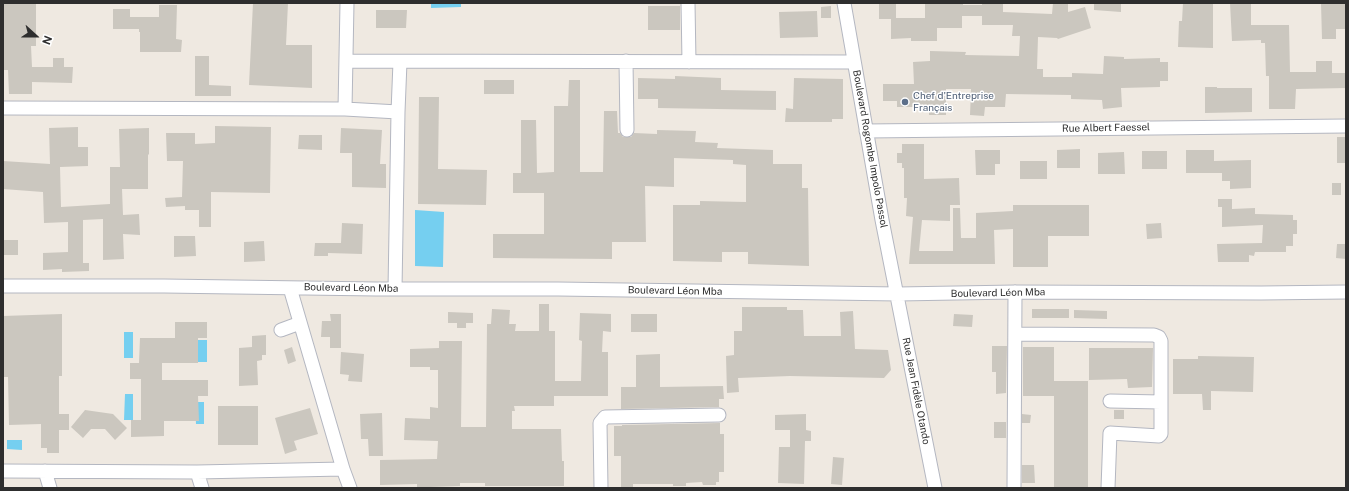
<!DOCTYPE html>
<meta charset="utf-8">
<style>
body{margin:0}
#map{position:relative;width:1349px;height:491px;overflow:hidden;background:#efe9e1;font-family:"Public Sans",sans-serif}
canvas{display:block}
.frame{position:absolute;inset:0;border:4px solid #2e2e2e;pointer-events:none}
.north{position:absolute;left:16px;top:16px;width:40px;height:40px;-webkit-text-stroke:3px #fff;paint-order:stroke;rotate:111deg;font-size:11px;font-weight:700;line-height:16px;text-align:center;color:#2e2e2e}
.north::after{content:'';display:block;margin:auto;width:14px;height:18px;background:#2e2e2e;clip-path:polygon(50% 0,100% 100%,50% 72%,0 100%)}
</style>
<div id="map">
<canvas width="1349" height="491"></canvas>
<div class="frame"></div>
<div class="north">N</div>
</div>
<script>
const context = document.querySelector('canvas').getContext('2d');
context.lineJoin = 'round';
function paint(path, color) { context.fillStyle = color; context.fill(path, 'evenodd'); }
const shape = rows => new Path2D(rows.map(r => 'M' + r).join(''));
function strokePath(path, color, width, dash) { context.strokeStyle = color; context.lineWidth = width; context.lineCap = dash ? 'butt' : 'round'; context.setLineDash(dash || []); context.stroke(path); }
function write(font, color, halo, rows, align = 'center') {
  context.font = font + ' "Public Sans",sans-serif'; context.lineWidth = 3; context.setLineDash([]); context.textBaseline = 'middle'; context.strokeStyle = halo; context.fillStyle = color; for (const [text, x, y, turn = 0] of rows) {
    context.save(); context.translate(x, y); context.rotate((+turn || 0) * Math.PI / 180); context.textAlign = isNaN(turn) ? turn : align; if (halo) context.strokeText(text, 0, 0); context.fillText(text, 0, 0); context.restore();
  }
}
const water = shape([
 [431,3,461,3,461,7,431,8],
 [415,210,444,212,443,267,415,266],
 [124,332,133,332,133,358,124,358],
 [198,340,207,340,207,362,198,362],
 [125,394,133,394,133,420,124,420],
 [195,402,204,402,204,424,196,424],
 [7,440,22,440,22,450,7,449]
]);
const building = shape([
 [16,3,36,3,36,46,31,46,32,67,53,67,53,58,64,58,64,67,73,67,72,83,32,82,32,94,9,94,8,70,3,70,3,4,16,4],
 [253,3,288,3,286,45,312,45,312,88,249,85],
 [879,3,896,3,896,18,925,18,925,3,963,3,963,5,982,5,982,3,1003,3,1003,12,1052,14,1053,3,1068,3,1068,12,1085,7,1091,28,1058,39,1057,38,1038,37,1037,69,1043,69,1043,77,1072,77,1072,73,1103,74,1104,56,1124,57,1124,59,1160,58,1160,62,1168,62,1168,81,1160,81,1160,87,1121,88,1122,107,1103,109,1102,100,1071,99,1071,95,1006,94,1005,107,985,107,984,116,970,115,971,89,946,89,946,115,929,115,929,107,897,107,897,101,883,101,883,84,914,84,913,62,930,61,930,51,966,52,965,55,1019,56,1020,36,1012,36,1013,25,982,25,982,16,962,16,962,28,937,28,937,41,911,41,911,38,891,39,891,19,879,19],
 [1094,3,1121,3,1121,12,1094,10],
 [1183,3,1213,3,1213,48,1178,47,1179,21,1182,21],
 [1230,3,1251,3,1251,25,1289,25,1290,72,1316,72,1316,61,1332,61,1332,73,1346,73,1346,88,1296,89,1295,109,1269,109,1269,76,1266,76,1265,43,1261,43,1261,40,1232,41],
 [1321,3,1346,3,1346,29,1336,29,1336,39,1322,39],
 [159,5,177,5,176,39,182,40,181,52,140,52,140,32,139,32,139,29,113,29,113,9,130,9,130,17,159,17],
 [648,6,680,6,680,30,648,30],
 [831,6,831,18,821,18,821,7],
 [376,10,407,10,406,28,376,28],
 [817,11,818,37,780,38,779,12],
 [195,56,209,56,209,85,231,86,231,96,195,96],
 [675,76,721,78,721,90,776,91,776,110,658,108,658,99,638,99,638,78,675,79],
 [794,78,843,79,843,119,832,119,832,122,785,122,786,108,793,109],
 [484,80,514,80,514,94,484,94],
 [569,80,580,80,580,172,603,172,604,111,617,111,618,133,620,133,623,137,631,137,634,133,657,134,657,130,696,131,695,142,718,143,717,148,773,150,773,164,802,164,802,188,808,188,809,266,748,264,748,252,722,252,722,262,673,261,673,205,700,205,700,201,746,202,746,165,733,164,733,160,674,158,674,187,645,186,646,242,612,242,612,259,493,258,493,234,544,234,544,193,513,193,513,173,521,173,521,120,536,120,537,173,554,172,554,106,568,106],
 [1205,87,1217,87,1217,88,1252,88,1252,112,1205,113],
 [419,97,439,97,438,169,487,170,486,205,418,204],
 [215,126,271,127,270,193,211,192,211,227,199,227,199,210,185,210,185,206,166,207,165,198,182,197,183,161,167,161,166,133,195,133,195,144,215,143],
 [78,127,78,147,88,147,88,166,60,167,61,207,110,204,110,167,120,167,119,129,149,128,149,154,148,155,148,189,122,189,123,215,139,214,140,235,123,234,124,259,103,260,103,219,83,220,83,263,89,263,89,271,62,272,62,269,43,270,43,253,68,252,68,222,44,223,43,192,3,189,3,161,50,164,49,128],
 [341,128,382,130,380,164,386,164,386,188,352,187,352,153,340,153],
 [299,135,322,135,322,150,298,149],
 [1337,137,1346,137,1346,163,1337,163],
 [902,144,924,144,924,179,959,178,960,205,950,205,950,221,922,220,919,251,953,251,953,208,960,208,961,238,976,238,976,213,1013,211,1013,205,1089,205,1089,236,1048,236,1048,267,1013,267,1013,229,994,230,995,264,909,264,913,217,906,216,907,198,904,198,904,168,902,168,902,163,897,163,897,153,902,153],
 [1080,149,1080,168,1057,168,1057,150],
 [975,150,1000,150,1000,164,995,164,995,175,976,175],
 [1186,150,1214,150,1214,161,1251,160,1251,188,1230,189,1230,181,1222,181,1222,173,1186,173],
 [1142,151,1167,151,1167,169,1142,169],
 [1124,152,1125,174,1098,174,1098,153],
 [1020,161,1047,161,1047,179,1020,179],
 [1332,183,1341,183,1341,195,1332,195],
 [1218,199,1232,199,1232,209,1255,208,1255,214,1293,215,1293,220,1297,220,1297,234,1293,234,1293,246,1286,246,1286,252,1255,252,1254,256,1249,255,1249,262,1218,262,1217,244,1262,243,1263,225,1222,227,1222,207,1218,207],
 [342,223,363,224,362,254,328,253,328,256,314,256,315,243,341,243],
 [1161,223,1162,238,1147,239,1146,224],
 [174,236,195,236,196,256,174,257],
 [3,240,18,240,18,255,3,255],
 [264,241,265,261,244,262,244,242],
 [1337,244,1346,244,1346,259,1336,258],
 [539,304,549,304,549,331,555,331,555,381,581,381,582,341,579,340,580,313,611,314,611,332,603,331,602,352,608,352,608,396,554,396,554,406,514,406,515,411,512,411,512,429,561,429,562,461,564,461,564,486,485,486,485,483,460,483,460,486,430,487,417,487,417,484,380,485,380,460,437,459,438,441,404,440,405,418,430,419,430,407,438,408,438,370,430,370,430,367,410,367,410,349,439,348,439,341,462,341,461,427,486,427,487,324,491,324,492,309,510,310,509,324,516,324,515,331,539,331],
 [742,307,787,307,787,310,803,310,804,336,841,336,840,312,853,311,855,349,888,350,891,370,884,378,790,376,738,378,739,392,727,393,726,356,734,355,734,331,742,331],
 [1032,309,1069,309,1069,318,1032,318],
 [1074,310,1107,311,1107,319,1074,318],
 [448,312,473,313,473,323,466,323,466,328,457,328,457,323,448,323],
 [62,314,62,376,59,376,59,414,69,414,69,430,59,430,59,453,47,453,47,448,41,448,41,424,9,425,8,377,3,377,3,316],
 [330,314,341,314,341,348,330,348,330,337,321,337,322,321,331,321],
 [631,314,657,314,657,332,631,332],
 [954,314,973,315,972,327,953,326],
 [175,322,207,322,207,338,198,338,198,363,162,363,162,380,208,380,208,396,198,396,199,421,164,421,164,436,131,437,131,420,141,420,141,379,130,379,130,363,139,363,140,338,175,338],
 [266,335,266,355,262,355,262,360,257,361,258,385,239,386,239,348,252,347,252,336],
 [992,346,1007,346,1006,393,996,394,996,372,992,372],
 [292,347,296,361,288,364,284,350],
 [1023,347,1054,347,1054,381,1088,381,1088,488,1054,488,1054,396,1023,396],
 [1089,348,1153,348,1152,387,1128,388,1127,379,1089,380],
 [341,352,364,354,362,382,348,381,349,375,340,374],
 [660,354,660,387,723,386,724,399,719,399,719,407,621,409,621,387,636,387,636,355],
 [1198,356,1254,357,1253,392,1211,391,1211,410,1203,410,1202,394,1173,394,1173,359,1198,359],
 [218,406,258,406,258,445,218,445],
 [310,408,318,434,294,441,297,450,285,454,275,418],
 [85,410,113,414,127,428,115,440,105,429,91,429,83,438,71,427],
 [1114,410,1124,410,1124,419,1114,419],
 [382,413,383,456,369,456,368,439,361,439,360,414],
 [806,414,806,430,811,431,811,441,805,441,804,484,778,483,779,447,790,447,790,430,775,430,775,415],
 [1022,414,1031,415,1030,423,1022,423],
 [994,422,1006,422,1006,438,994,438],
 [720,423,720,434,724,434,724,472,719,472,719,482,716,482,716,485,703,485,702,482,686,483,686,486,673,486,673,484,633,484,633,487,621,487,621,456,614,456,614,426,622,426,622,425],
 [833,457,844,458,842,485,831,484],
 [1022,465,1034,465,1035,483,1022,483]
]);
const minor = shape([
 [688,3,689,62],
 [844,3,882,220,935,488],
 [346,61,854,62],
 [626,61,627,130],
 [3,108,345,109,398,112],
 [345,109,347,3],
 [866,131,1346,126],
 [3,286,164,286,376,289,558,289,898,294,1015,292,1261,293,1346,292],
 [290,288,343,469,350,488],
 [395,289,398,112,400,62],
 [281,330,300,323],
 [1015,334,1154,335,1159,337,1161,341,1161,434,1159,436,1110,433,1108,488],
 [1110,401,1161,402],
 [3,471,197,472,343,469],
 [45,471,50,488],
 [197,472,202,488],
 [601,488,600,423,605,417,719,415],
 [1014,488,1015,292]
]);
const markers = [
 [905,102,4,"#5c6f8a"]
];
const serviceNames = [
 ["Chef d'Entreprise",913,96],
 ["Français",913,108]
];
const streetNames = [
 ["Rue Albert Faessel",1106,128,-1],
 ["Boulevard Rogombe Impolo Passol",870,149,80],
 ["Boulevard Léon Mba",351,288,1],
 ["Boulevard Léon Mba",675,291,1],
 ["Boulevard Léon Mba",998,293,-1],
 ["Rue Jean Fidèle Otando",916,391,79]
];
paint(water, '#75cff0');
paint(building, '#cbc7bf');
strokePath(minor, '#b4b7c1', 15);
strokePath(minor, '#fff', 13);
for (const [x, y, r, color] of markers) { const dot = new Path2D(); dot.arc(x, y, r, 0, 2 * Math.PI); context.fillStyle = color; context.fill(dot); strokePath(dot, '#fff', 1.5); }
write('10px', '#4e5e75', '#fff', serviceNames, 'left');
write('10px', '#2e2e2e', '#fff', streetNames);
</script>
